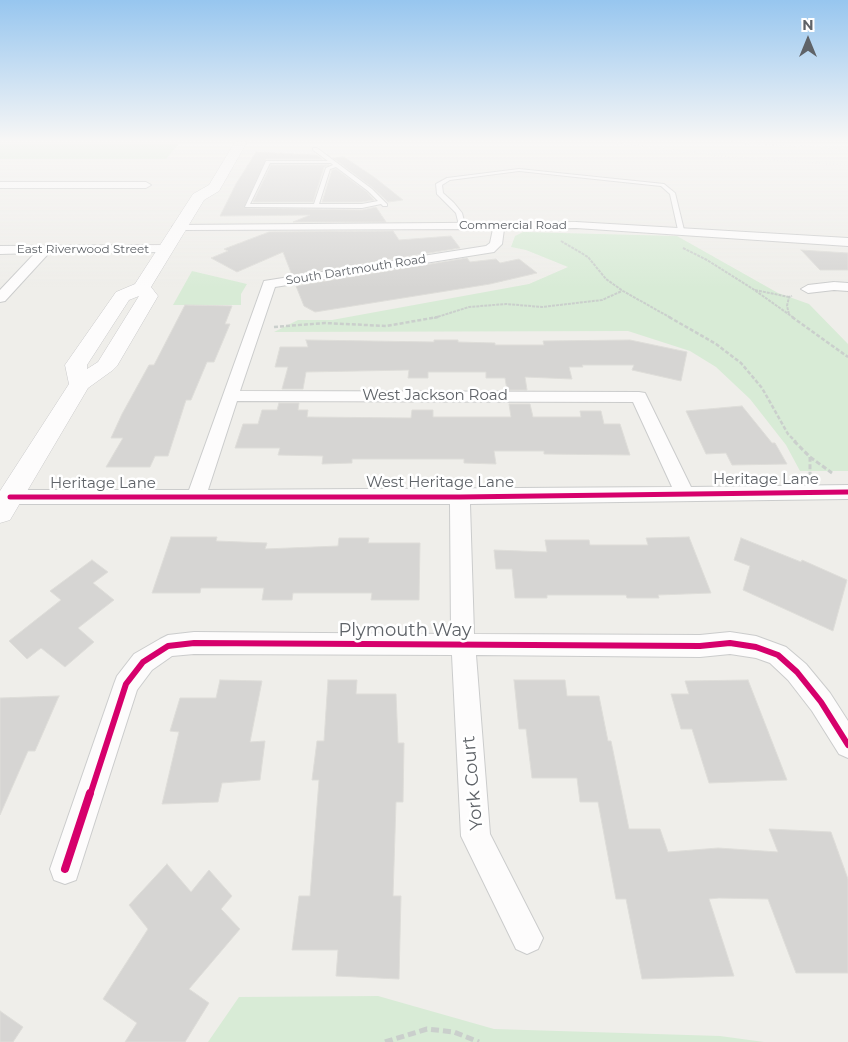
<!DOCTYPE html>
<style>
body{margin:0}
#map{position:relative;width:848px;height:1042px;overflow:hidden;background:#efeeea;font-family:Montserrat,sans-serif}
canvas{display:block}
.north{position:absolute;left:783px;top:15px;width:50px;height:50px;-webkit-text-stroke:4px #fff;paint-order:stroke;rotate:0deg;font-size:14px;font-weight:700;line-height:20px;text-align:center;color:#5f6368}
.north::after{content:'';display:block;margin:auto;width:18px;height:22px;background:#5f6368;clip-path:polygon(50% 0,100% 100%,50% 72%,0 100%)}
</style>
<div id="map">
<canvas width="848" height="1042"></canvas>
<div class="north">N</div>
</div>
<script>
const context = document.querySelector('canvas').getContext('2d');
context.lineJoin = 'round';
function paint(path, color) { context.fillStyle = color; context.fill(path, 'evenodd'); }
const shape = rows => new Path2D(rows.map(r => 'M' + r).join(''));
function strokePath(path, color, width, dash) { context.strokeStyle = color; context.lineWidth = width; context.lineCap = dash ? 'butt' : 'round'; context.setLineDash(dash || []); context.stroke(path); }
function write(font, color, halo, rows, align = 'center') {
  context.font = font + ' Montserrat,sans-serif'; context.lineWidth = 5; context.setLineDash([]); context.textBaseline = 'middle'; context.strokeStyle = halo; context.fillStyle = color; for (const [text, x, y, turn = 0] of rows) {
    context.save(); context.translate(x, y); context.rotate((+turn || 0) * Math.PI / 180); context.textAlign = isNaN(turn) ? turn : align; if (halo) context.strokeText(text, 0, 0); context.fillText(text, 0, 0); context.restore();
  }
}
const green = shape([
 [0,144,179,144,166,159,0,159],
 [523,232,677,236,778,293,809,304,848,344,848,471,800,471,786,445,750,399,716,367,690,351,628,331,274,332,298,320,332,320,529,284,568,267,526,250,511,247,515,236],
 [192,271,247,284,241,294,241,305,173,305],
 [378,996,494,1029,720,1036,764,1042,208,1042,239,997]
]);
const building = shape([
 [256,152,317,155,322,159,266,159,244,208,362,210,376,207,386,222,293,222,310,215,220,216,236,184,256,152],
 [344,157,374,177,403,200,388,202,373,188,333,158,344,157],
 [271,165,329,165,324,167,313,202,253,202,271,165],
 [336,169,367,192,374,200,362,202,322,202,332,170,336,169],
 [393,231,399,240,451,236,460,248,292,275,283,252,237,272,211,258,228,251,224,249,269,232,393,231],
 [801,250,848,253,848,270,820,270,801,250],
 [467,258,470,262,496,259,500,263,519,259,537,273,490,284,315,312,304,306,296,286,467,258],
 [185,305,232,306,225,324,230,324,214,362,207,362,191,400,186,400,168,456,155,456,150,467,106,467,123,438,111,438,122,414,149,365,154,365,185,305],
 [306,340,434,342,434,340,458,340,458,342,495,343,495,345,544,345,543,341,630,340,687,352,681,381,632,370,634,365,582,365,583,367,569,367,572,379,525,377,527,390,507,390,505,378,486,378,486,372,428,372,428,378,408,378,409,370,306,372,303,389,282,389,288,367,275,367,280,347,308,347,306,340],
 [279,403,299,403,298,410,308,410,307,417,411,418,412,410,433,410,433,417,511,417,509,404,530,404,533,417,581,417,580,411,601,411,604,424,620,424,630,455,544,454,544,451,494,451,496,464,464,463,464,459,352,459,352,463,322,464,323,456,278,455,280,448,235,448,243,424,258,424,262,410,277,410,279,403],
 [742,406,772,443,775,443,787,464,732,465,726,453,706,454,686,411,742,406],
 [171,537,217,537,216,541,267,543,265,549,338,546,339,538,369,538,368,543,420,543,419,600,371,600,372,593,293,593,292,600,262,600,264,588,201,588,200,593,152,593,171,537],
 [689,537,711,593,658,595,659,598,627,598,626,595,547,595,547,598,515,598,512,569,496,569,494,550,547,552,545,540,589,540,590,545,648,545,646,538,689,537],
 [741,538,801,562,802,560,847,580,833,631,743,590,750,566,734,560,741,538],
 [92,560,108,572,93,583,114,600,78,628,94,642,65,667,41,648,27,659,9,641,61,600,50,591,92,560],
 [220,680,262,681,250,742,265,741,260,780,222,783,218,802,162,804,179,732,170,731,180,698,216,698,220,680],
 [328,680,357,680,356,694,396,694,398,743,404,743,403,802,396,802,393,896,401,896,399,979,336,976,338,950,292,950,299,896,310,896,319,780,312,780,317,741,324,741,328,680],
 [514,680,565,680,567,696,599,696,608,741,611,741,629,829,660,829,668,852,718,848,778,852,769,829,831,832,848,879,848,973,796,973,768,899,719,898,709,899,734,976,642,979,626,899,616,899,598,802,580,802,577,778,532,778,526,729,519,729,514,680],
 [748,680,787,780,709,783,692,729,681,729,671,694,689,694,685,681,748,680],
 [59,696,35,751,28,751,0,815,0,698,59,696],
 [167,864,191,892,209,870,232,896,221,909,240,929,189,989,209,1003,185,1042,125,1042,137,1023,103,999,148,929,129,905,167,864],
 [0,1011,23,1027,13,1042,0,1042,0,1011]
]);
const pathFar3 = shape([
 [561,241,588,257,606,279,623,291,671,318],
 [683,248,707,260,753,289,794,318],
 [755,290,789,297],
 [789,314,787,306,789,297,792,296],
 [434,318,469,307,506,304,542,307,602,300,622,291]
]);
const pathFar2 = shape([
 [669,317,716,344,741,363,762,388,788,434,796,442],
 [792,317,848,357],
 [274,327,325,323,386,326,438,317]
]);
const pathFar1 = shape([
 [794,441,810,457,810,475],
 [810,457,832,473]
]);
const path = shape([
 [385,1042,427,1029,454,1032,479,1042]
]);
const service = shape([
 [313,148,317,148,372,189,387,204,387,206,383,206,381,204,362,208,245,207,266,161,328,161,313,150,313,148],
 [270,163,331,163,333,165,326,168,314,204,250,204,270,163],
 [336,167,368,191,378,201,362,204,319,204,330,169,336,167],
 [519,169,664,184,675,193,684,230,681,232,678,230,670,194,661,186,519,171,450,180,442,185,443,193,454,203,462,213,465,225,462,227,459,225,456,213,437,194,436,184,447,178,519,169]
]);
const minor = shape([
 [0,182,146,182,151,185,146,188,0,188,0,182],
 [576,222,848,238,848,246,576,228,504,229,502,244,494,252,275,287,240,391,639,392,645,393,647,397,691,487,848,485,848,499,470,504,474,634,700,635,730,632,756,636,786,647,806,664,830,693,848,721,848,758,839,754,812,711,788,680,770,663,756,658,730,654,700,657,476,655,490,834,543,938,538,949,527,954,516,949,461,836,452,655,194,654,172,656,152,670,137,690,76,880,65,884,54,880,50,869,114,684,117,676,134,654,160,639,168,635,194,632,451,634,450,504,10,504,3,502,0,497,3,492,10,490,189,490,264,281,486,246,490,243,493,229,178,230,174,229,172,227,174,225,576,222],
 [237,401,633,402,672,487,208,490,237,401],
 [166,245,170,246,172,249,170,252,49,253,5,301,0,302,0,290,35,253,0,254,0,246,166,245],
 [834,282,848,283,848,291,834,290,808,293,801,289,808,285,834,282]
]);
const secondary = shape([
 [235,142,247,142,219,191,204,200,151,287,158,296,117,366,113,370,88,388,10,520,0,523,0,491,69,384,65,365,116,292,135,284,193,194,209,185,235,142],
 [139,296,98,362,87,369,87,365,129,300,139,296]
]);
const rail = shape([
 [607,142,730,157,848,165],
 [724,142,848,149]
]);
const cyclewayFar2 = shape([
 [10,497,460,497,848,492]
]);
const cyclewayFar1 = shape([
 [90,795,126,684,143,662,168,646,194,643,700,646,730,643,756,647,778,655,797,672,821,702,848,745]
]);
const cycleway = shape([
 [65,869,90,793]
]);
const farStreetnames = [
 ["Commercial Road",513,225],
 ["East Riverwood Street",83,249],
 ["South Dartmouth Road",356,270,-9]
];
const streetNames = [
 ["West Jackson Road",435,396],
 ["Heritage Lane",766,480],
 ["West Heritage Lane",440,483],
 ["Heritage Lane",103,484]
];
const nearStreetnames = [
 ["Plymouth Way",405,631],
 ["York Court",473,783,-95]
];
paint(green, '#d8ebd6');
paint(building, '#d6d5d3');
strokePath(building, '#deddd9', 1);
strokePath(service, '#cbcccc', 2);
strokePath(minor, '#cbcccc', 2);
strokePath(secondary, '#cacacb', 1);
strokePath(pathFar3, '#cacfcc', 2, [3, 1]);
strokePath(pathFar2, '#cacfcc', 2.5, [4, 2]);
strokePath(pathFar1, '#cacfcc', 3, [5, 2.5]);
strokePath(path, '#cacfcc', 5, [8, 4]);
paint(service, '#fdfcfc');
paint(minor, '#fdfcfc');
paint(secondary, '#fdfcfc');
strokePath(rail, '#e4e4e4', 2, [0.5, 3]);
strokePath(cyclewayFar2, '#d6006c', 5);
strokePath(cyclewayFar1, '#d6006c', 6);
strokePath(cycleway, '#d6006c', 8);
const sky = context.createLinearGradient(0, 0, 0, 288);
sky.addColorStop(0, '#97c6ef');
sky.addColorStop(0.49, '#f8f7f6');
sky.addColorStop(1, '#f8f7f600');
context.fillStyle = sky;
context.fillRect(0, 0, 848, 288);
write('12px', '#5f6368', '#fff', farStreetnames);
write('15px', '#5f6368', '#fff', streetNames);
write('18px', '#5f6368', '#fff', nearStreetnames);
</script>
